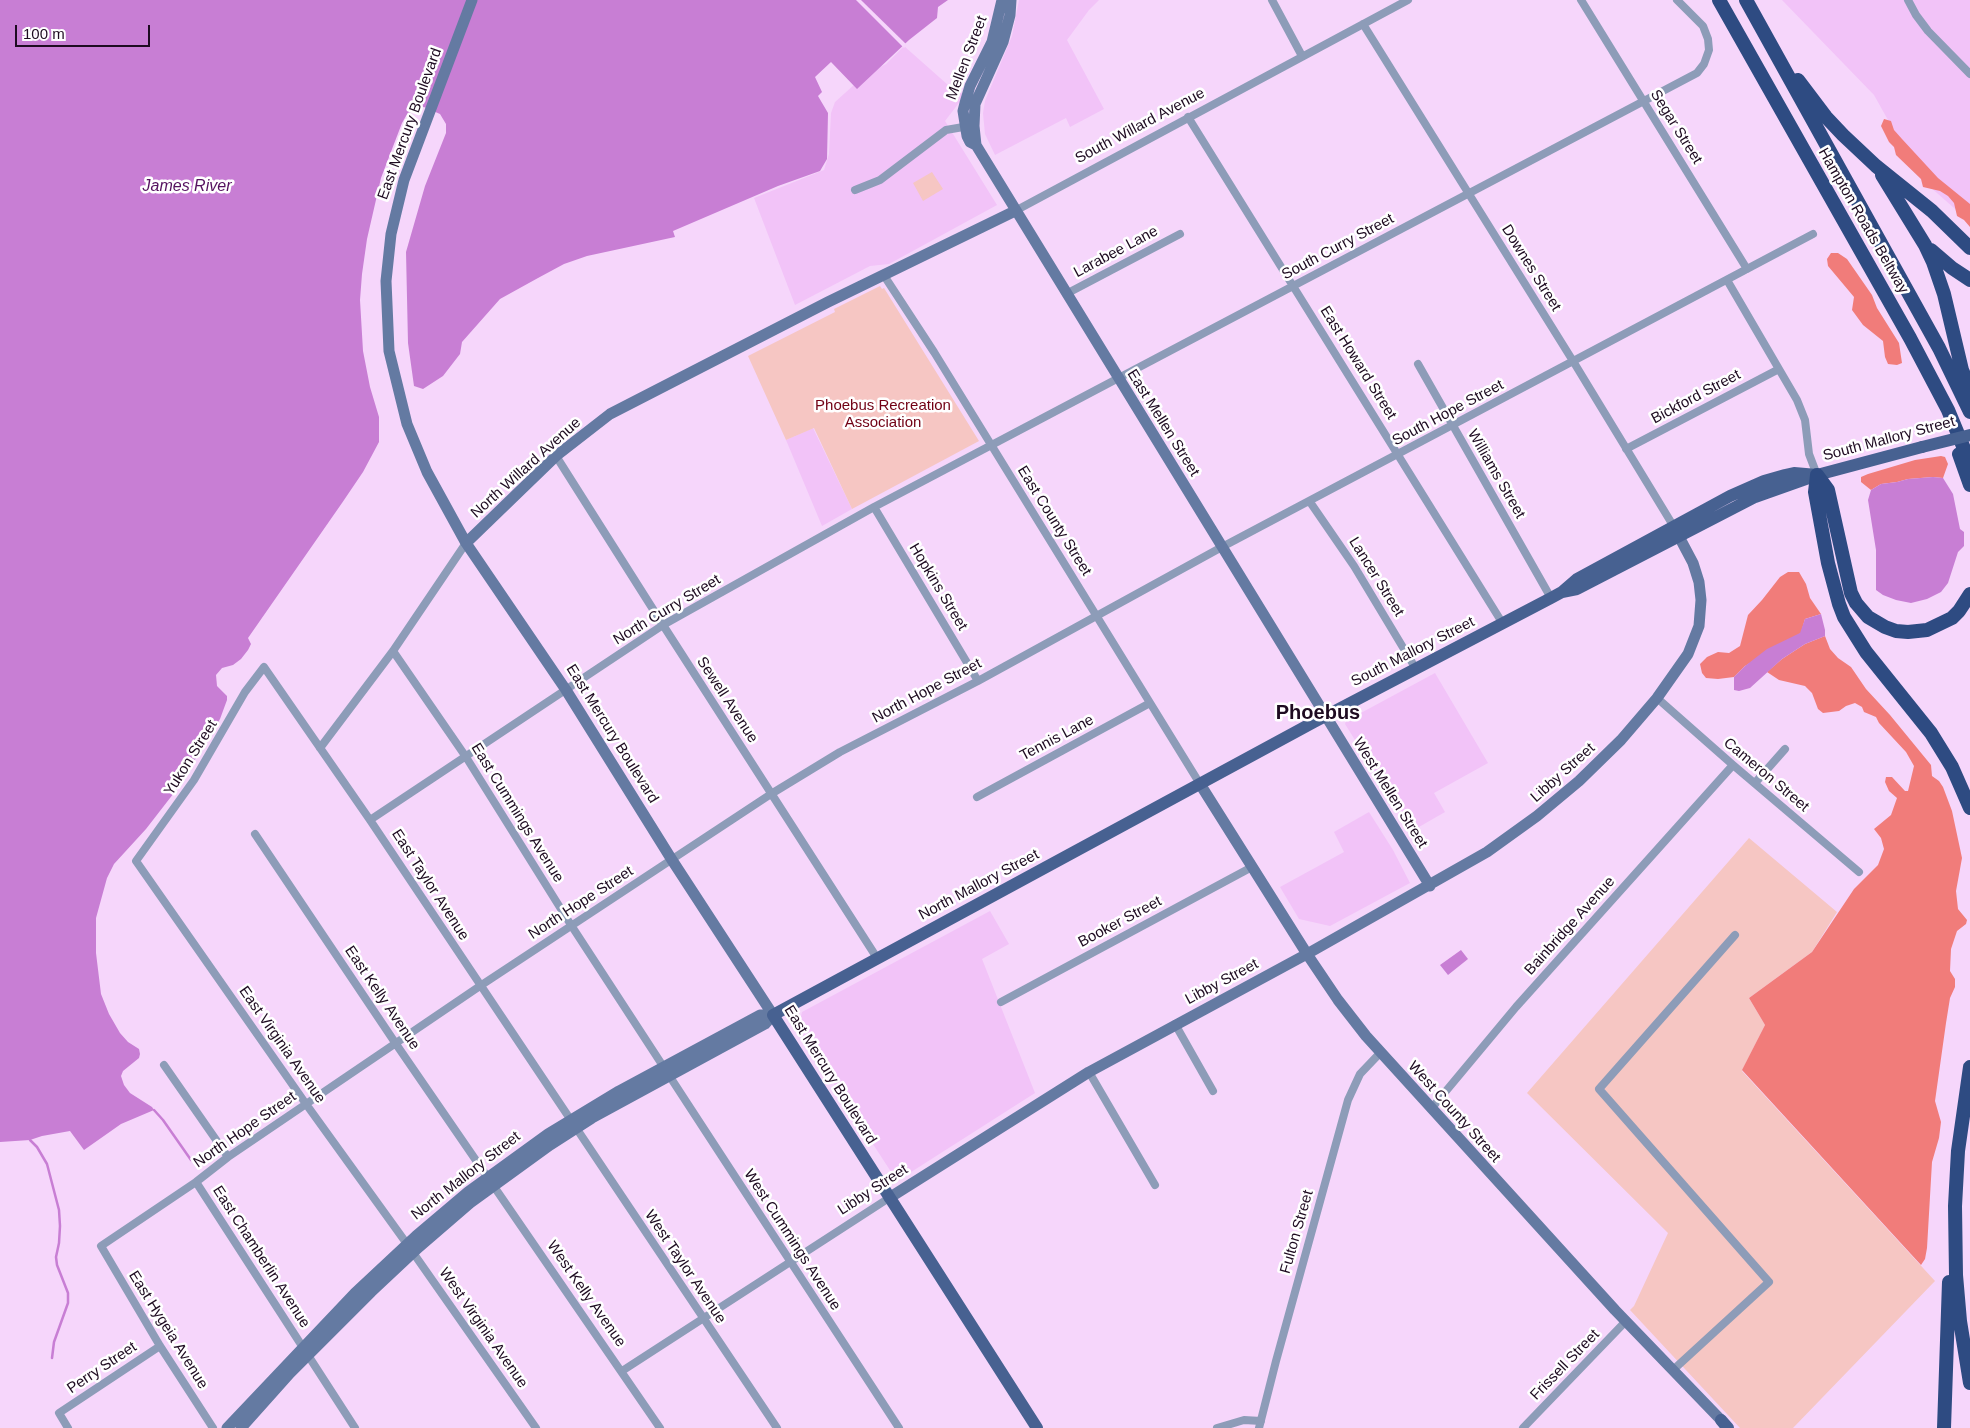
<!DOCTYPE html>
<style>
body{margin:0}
#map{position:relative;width:1970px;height:1428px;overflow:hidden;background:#f6d6fb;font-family:Arial,sans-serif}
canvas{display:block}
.scale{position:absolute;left:15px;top:25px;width:135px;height:22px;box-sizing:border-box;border:2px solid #1e0b21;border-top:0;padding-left:6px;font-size:15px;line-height:18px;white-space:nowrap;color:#1e0b21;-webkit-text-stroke:4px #fff;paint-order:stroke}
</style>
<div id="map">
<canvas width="1970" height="1428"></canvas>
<div class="scale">100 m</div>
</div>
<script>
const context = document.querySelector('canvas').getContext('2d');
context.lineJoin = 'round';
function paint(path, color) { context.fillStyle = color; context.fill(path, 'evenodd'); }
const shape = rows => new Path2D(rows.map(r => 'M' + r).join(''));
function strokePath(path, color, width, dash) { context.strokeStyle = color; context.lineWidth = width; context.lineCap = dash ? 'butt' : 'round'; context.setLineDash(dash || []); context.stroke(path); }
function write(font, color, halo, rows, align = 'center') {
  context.font = font + ' Arial,sans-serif'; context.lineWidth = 5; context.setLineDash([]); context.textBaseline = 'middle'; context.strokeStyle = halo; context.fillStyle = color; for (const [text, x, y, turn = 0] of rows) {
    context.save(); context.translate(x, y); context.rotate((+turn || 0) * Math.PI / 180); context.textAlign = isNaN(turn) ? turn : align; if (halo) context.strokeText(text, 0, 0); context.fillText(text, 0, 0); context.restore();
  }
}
const built = shape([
 [1019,0,1099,0,1089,10,1067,40,1104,109,1070,127,1066,118,995,155,985,134,983,113,985,101,1012,36],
 [1782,0,1970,0,1970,222,1921,179,1874,95],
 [904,46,948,85,965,95,945,121,997,205,889,264,870,266,795,305,754,198,824,170,829,154,831,113,835,102,865,75,886,64],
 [813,428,852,509,822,526,786,440],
 [1435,673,1488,763,1434,793,1445,812,1412,831,1345,724,1346,721],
 [1369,812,1393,850,1410,883,1330,926,1299,919,1280,887,1344,852,1334,832],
 [990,911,1009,944,982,959,1035,1093,897,1181,798,1029,802,1012]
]);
const green = shape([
 [932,172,943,189,923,201,913,183],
 [880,286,882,289,884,288,979,441,852,509,814,428,786,440,748,356,835,312,834,309],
 [1749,838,1837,912,1812,952,1749,998,1765,1025,1742,1071,1935,1281,1793,1428,1740,1428,1630,1310,1634,1306,1668,1233,1527,1093]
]);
const forest = shape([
 [1884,119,1891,121,1894,130,1902,139,1938,178,1970,204,1970,227,1964,220,1957,216,1954,203,1948,196,1940,191,1923,187,1921,179,1896,155,1894,147,1889,142,1881,126],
 [1831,253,1838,253,1847,259,1872,295,1877,308,1899,343,1902,363,1897,365,1888,364,1885,357,1883,341,1863,325,1852,310,1854,297,1828,266,1827,259],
 [1941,456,1945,457,1948,464,1943,478,1933,477,1908,479,1897,482,1881,484,1871,490,1861,482,1861,477,1868,474,1915,460],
 [1788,572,1799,572,1806,584,1810,598,1821,614,1805,619,1801,633,1745,666,1734,677,1718,679,1706,678,1702,673,1700,664,1707,657,1718,652,1729,653,1740,646,1748,615,1762,600,1780,577],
 [1825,636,1830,649,1838,658,1851,667,1866,689,1890,715,1931,765,1932,776,1939,781,1943,787,1952,811,1962,858,1956,891,1958,909,1967,920,1966,924,1957,931,1951,949,1950,971,1955,979,1955,987,1950,998,1946,1023,1935,1101,1941,1122,1939,1138,1932,1162,1927,1248,1925,1259,1921,1265,1742,1070,1765,1025,1749,998,1812,952,1854,889,1878,865,1884,849,1881,838,1874,829,1891,815,1897,798,1889,791,1885,782,1886,777,1892,777,1905,791,1908,791,1914,766,1906,752,1879,723,1876,717,1864,712,1862,707,1855,703,1846,706,1839,711,1823,713,1818,709,1812,693,1805,686,1779,680,1767,672,1782,659,1805,644]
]);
const water = shape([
 [0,0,948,0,938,7,937,18,909,40,857,89,831,62,815,77,822,92,818,96,828,113,827,159,820,171,778,186,673,231,675,237,587,256,564,264,538,278,500,299,462,342,460,354,443,376,423,389,414,386,408,343,406,252,425,186,446,133,446,124,440,114,424,107,414,109,406,116,402,123,381,178,367,239,362,274,360,300,363,351,370,387,379,417,379,442,363,472,342,503,248,638,251,644,248,650,241,659,233,665,222,668,216,675,217,686,227,696,227,700,220,719,177,789,146,829,114,864,107,878,96,918,96,953,101,994,109,1014,120,1033,128,1042,139,1049,140,1054,139,1058,123,1071,121,1076,124,1085,130,1093,152,1107,154,1110,121,1124,84,1150,70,1131,42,1136,30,1140,0,1142],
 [1933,477,1943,478,1953,494,1960,529,1964,532,1964,546,1958,552,1948,583,1941,592,1927,599,1911,603,1896,600,1883,595,1876,590,1876,550,1868,500,1871,490,1881,484,1897,482,1908,479],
 [1821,614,1825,630,1825,636,1805,644,1782,659,1750,688,1739,691,1734,690,1734,677,1745,666,1767,649,1800,633,1805,619],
 [1461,950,1468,959,1448,975,1440,965]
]);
const pier = shape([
 [856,0,861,0,907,45,904,48]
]);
const stream = shape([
 [154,1110,163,1120,191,1160],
 [30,1140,37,1147,47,1164,59,1210,60,1226,59,1243,56,1257,57,1265,68,1293,68,1303,54,1342,52,1358]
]);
const street = shape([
 [1272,0,1302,56],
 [1581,0,1747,269],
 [1908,0,1916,15,1928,31,1970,74],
 [1363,24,1573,361,1674,527],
 [1188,117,1503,624],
 [855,190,880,180,946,130,969,126],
 [1015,211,1408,0],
 [883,274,934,352,1200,784],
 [1727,280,1797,400,1805,420,1809,454,1817,475],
 [1066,294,1180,234],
 [1418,364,1551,598],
 [1626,449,1779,369],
 [556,456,663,625,877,958],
 [1310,502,1354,566,1416,669],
 [874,507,978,681],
 [393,651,466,757,571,925,899,1428],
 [1657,698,1733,765,1859,872],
 [320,748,393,651,466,543],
 [1755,783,1785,749],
 [977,797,1150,703],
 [370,820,663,625,874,507,1697,73,1704,64,1709,50,1708,39,1703,26,1677,0],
 [255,834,396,1044,660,1428],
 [1001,1002,1252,867],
 [1175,1024,1213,1091],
 [164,1065,228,1157],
 [1089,1072,1155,1185],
 [1431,1109,1516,1007,1733,765],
 [196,1182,355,1428],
 [1673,1370,1769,1282,1599,1089,1735,935],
 [622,1371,889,1198],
 [68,1428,59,1413,160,1346],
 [213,1428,160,1346,101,1246,196,1182,228,1157,480,986,771,794,840,752,978,681,1222,547,1813,234],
 [536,1428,407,1244,306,1104,136,861,194,780,245,692,264,667,370,820,777,1428],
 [1217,1428,1244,1420,1261,1421],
 [1259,1428,1276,1361,1348,1100,1360,1074,1380,1053],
 [1523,1428,1626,1321]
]);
const secondary = shape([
 [472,0,404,180,391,234,386,281,389,351,407,424,427,472,466,543,566,690,672,860,773,1015],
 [1002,0,992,42,970,86,965,103,963,111,967,136,970,142,976,145,1430,886],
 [976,145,974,126,975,104,1003,42,1010,15,1011,0],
 [466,543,556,456,610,414,828,302,1015,211],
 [1200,784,1307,954,1338,1000,1366,1036,1615,1310,1721,1420,1726,1427],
 [889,1198,1089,1072,1307,954,1487,852,1537,816,1579,781,1621,740,1657,698,1688,654,1699,626,1701,600,1699,582,1693,563,1675,529],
 [227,1428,355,1293,416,1236,468,1192,548,1134,619,1091,760,1015,773,1015],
 [241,1428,290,1373,371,1292,419,1247,470,1203,550,1145,592,1118,765,1024,773,1015]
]);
const primary = shape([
 [1562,592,1577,589,1755,497,1817,475,1922,447],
 [1721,1420,1728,1428],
 [1037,1428,773,1015,1314,722,1551,598,1562,592,1577,579,1730,496,1764,481,1785,475,1794,473,1817,475]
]);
const highway = shape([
 [1719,0,1910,338,1948,410,1970,463],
 [1746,0,1939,348,1970,412],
 [1798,80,1826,117,1843,135,1876,166,1932,211,1970,248],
 [1882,175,1925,245,1933,262,1944,294,1962,370,1970,389],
 [1931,250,1952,268,1970,280],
 [1959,454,1970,485],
 [1817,475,1815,492,1828,563,1839,604,1844,617,1866,652,1931,733,1952,767,1970,808],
 [1817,475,1828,490,1851,593,1856,603,1868,617,1885,627,1896,631,1908,632,1927,630,1952,618,1959,611,1970,594],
 [1970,1067,1958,1151,1955,1206,1956,1275,1960,1321,1970,1383],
 [1944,1428,1949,1282]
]);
const primaryBridge = shape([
 [1922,447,1970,435]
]);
const streetNames = [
 ["Mellen Street",967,58,-69],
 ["East Mercury Boulevard",410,124,-70],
 ["South Willard Avenue",1140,126,-28],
 ["Segar Street",1676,127,58],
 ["Hampton Roads Beltway",1863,221,60],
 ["South Curry Street",1338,247,-28],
 ["Larabee Lane",1116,252,-28],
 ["Downes Street",1531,268,58],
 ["East Howard Street",1358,363,58],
 ["Bickford Street",1696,397,-28],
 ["South Hope Street",1448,413,-28],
 ["East Mellen Street",1163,423,58],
 ["South Mallory Street",1889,439,-15],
 ["North Willard Avenue",526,468,-42],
 ["Williams Street",1496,474,60],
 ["East County Street",1054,521,58],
 ["Lancer Street",1376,577,58],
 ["Hopkins Street",938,587,59],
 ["North Curry Street",667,610,-31],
 ["South Mallory Street",1413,652,-27],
 ["North Hope Street",927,691,-28],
 ["Sewell Avenue",727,700,57],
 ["East Mercury Boulevard",612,734,58],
 ["Tennis Lane",1057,738,-28],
 ["Yukon Street",191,758,-58],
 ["Libby Street",1563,773,-42],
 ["Cameron Street",1766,775,40],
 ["West Mellen Street",1390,793,58],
 ["East Cummings Avenue",517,813,58],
 ["East Taylor Avenue",430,885,57],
 ["North Mallory Street",979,885,-28],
 ["North Hope Street",581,903,-33],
 ["Booker Street",1120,922,-28],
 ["Bainbridge Avenue",1570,926,-48],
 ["Libby Street",1222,982,-28],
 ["East Kelly Avenue",382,998,56],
 ["East Virginia Avenue",282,1045,55],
 ["East Mercury Boulevard",830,1075,58],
 ["West County Street",1454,1112,48],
 ["North Hope Street",245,1130,-35],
 ["North Mallory Street",466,1176,-38],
 ["Libby Street",873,1190,-33],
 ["Fulton Street",1297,1232,-74],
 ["West Cummings Avenue",792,1240,57],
 ["East Chamberlin Avenue",261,1257,57],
 ["West Taylor Avenue",685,1267,56],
 ["West Kelly Avenue",586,1294,55],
 ["West Virginia Avenue",483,1328,55],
 ["East Hygeia Avenue",168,1330,58],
 ["Frissell Street",1565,1365,-46],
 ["Perry Street",102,1368,-34]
];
const parkNames = [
 ["Phoebus Recreation",883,406],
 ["Association",883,423]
];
const waterNames = [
 ["James River",187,187]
];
const districtNames = [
 ["Phoebus",1318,713]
];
paint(built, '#f2c3f8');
paint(green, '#f6c6c3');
paint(forest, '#f17c7a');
paint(water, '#c87ed4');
paint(pier, '#f6d6fb');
strokePath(stream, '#c87ed4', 2.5);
strokePath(street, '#8d9cb8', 8);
strokePath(secondary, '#647aa2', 11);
strokePath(primary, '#476191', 12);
strokePath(highway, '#2e4b82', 14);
strokePath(primaryBridge, '#476191', 12);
write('15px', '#1e0b21', '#fff', streetNames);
write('15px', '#710014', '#fff', parkNames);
write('italic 16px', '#55105f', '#fff', waterNames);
write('bold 20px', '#1e0b21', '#fff', districtNames);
</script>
